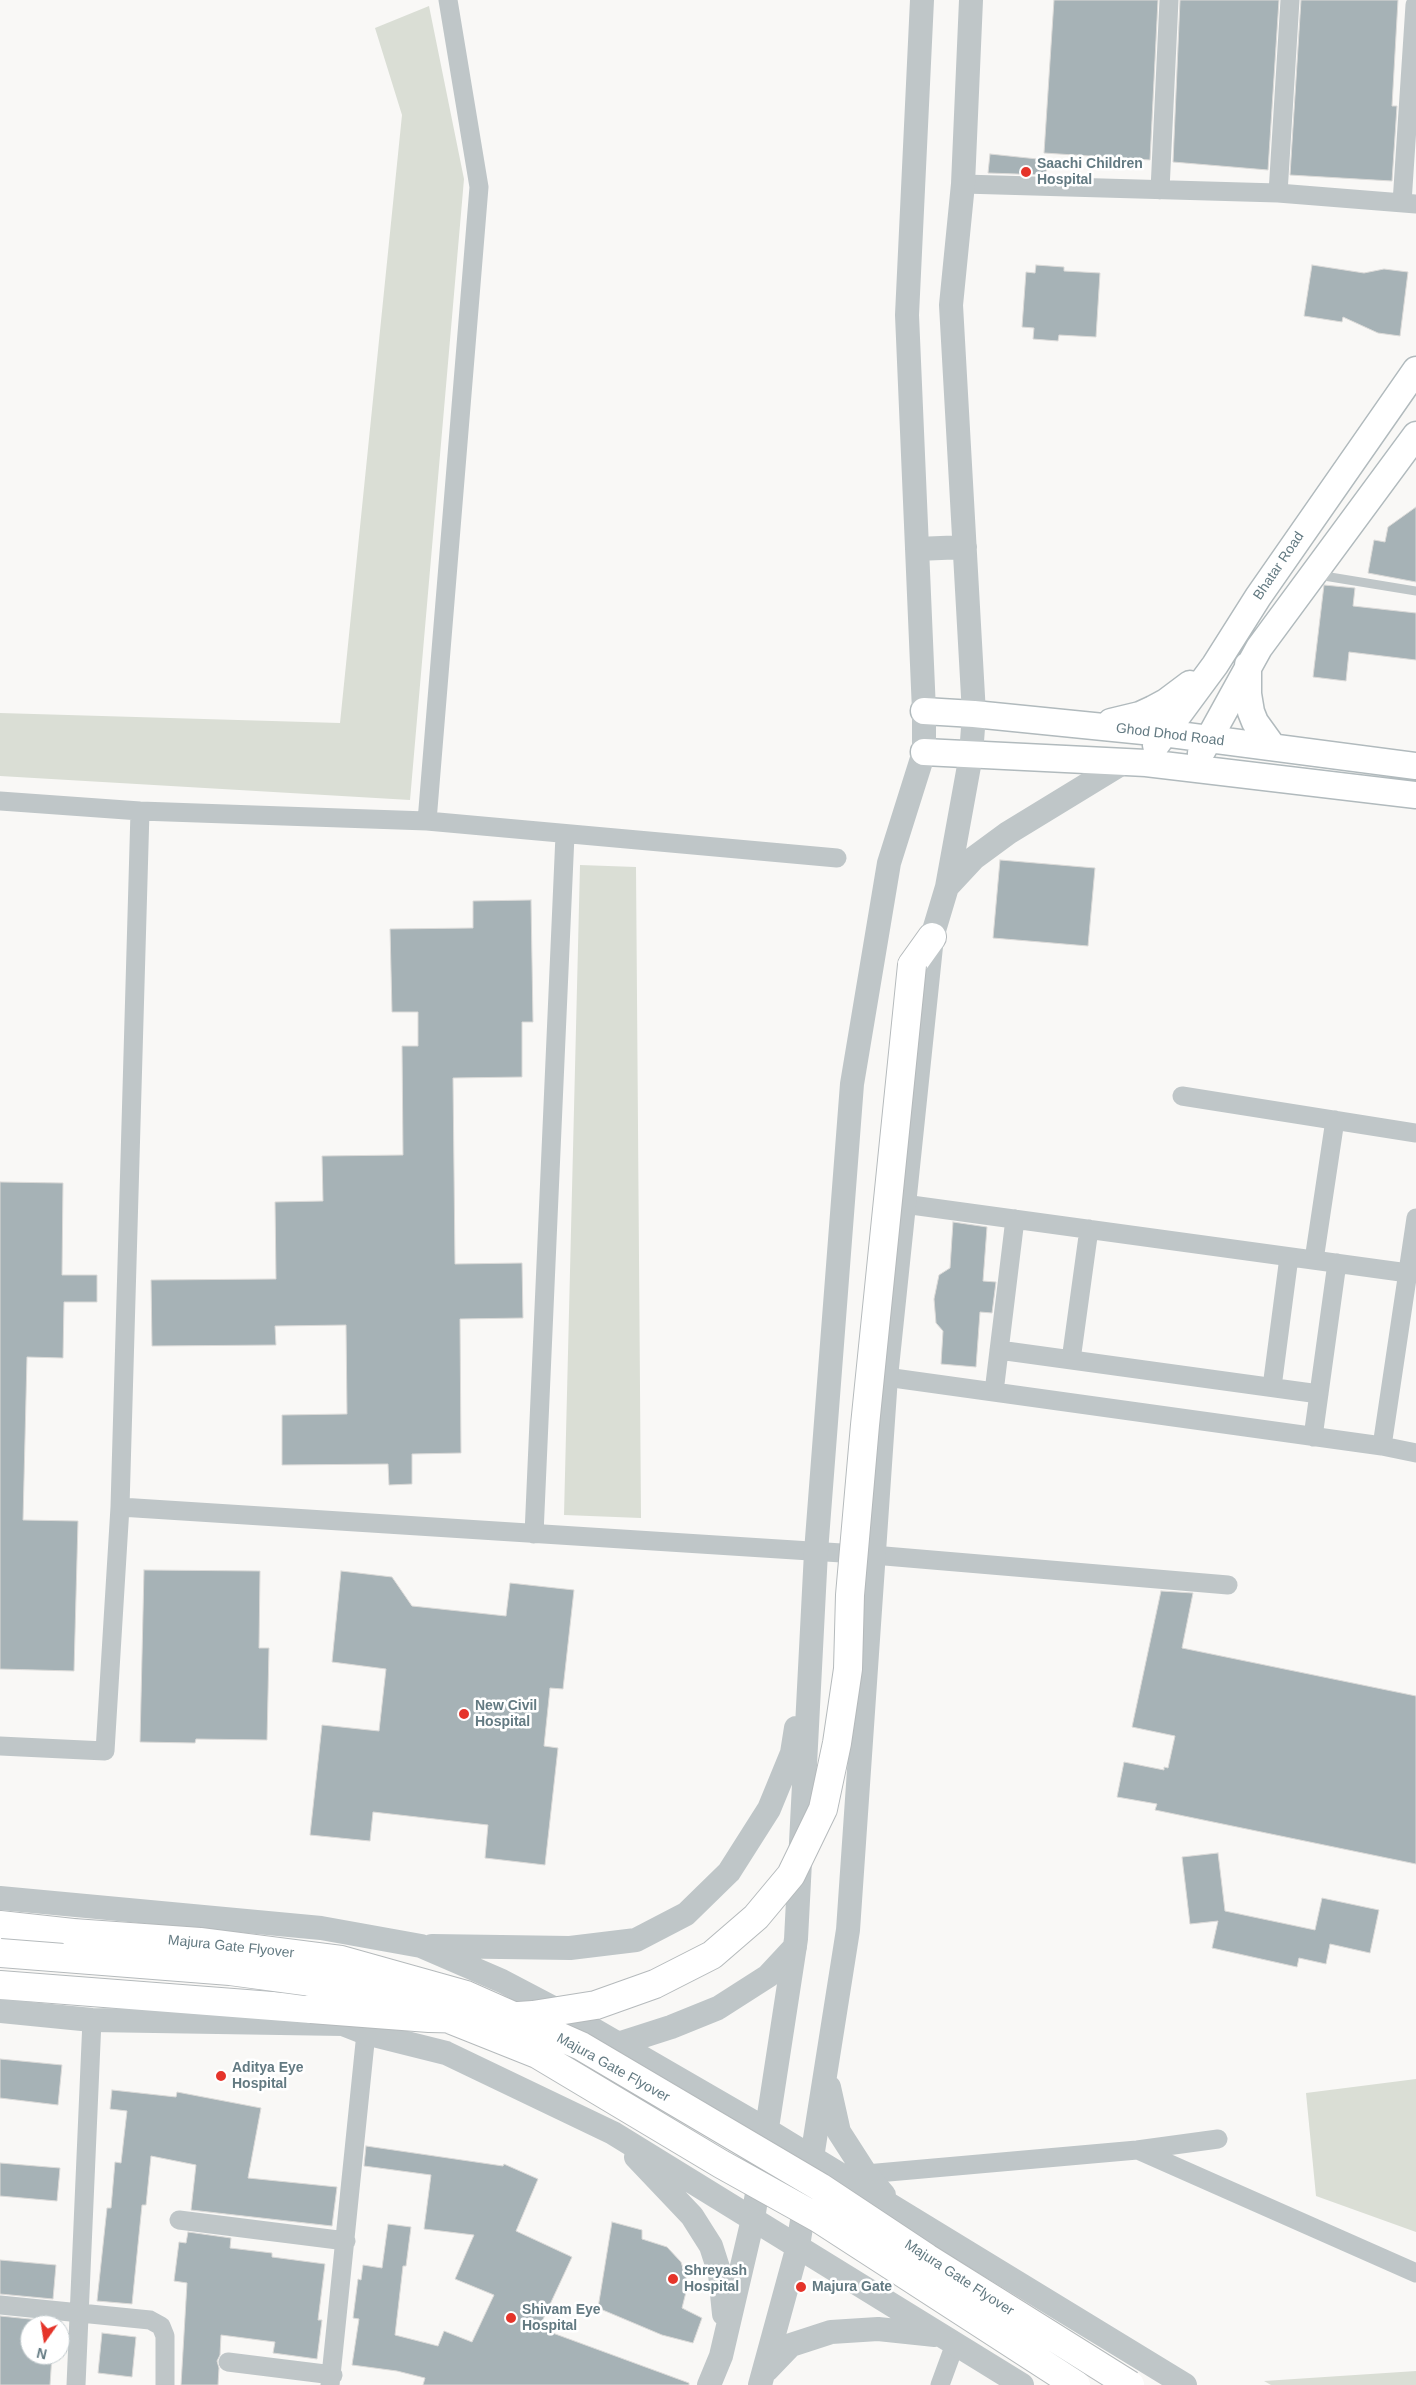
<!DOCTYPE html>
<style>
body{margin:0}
#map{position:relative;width:1416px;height:2385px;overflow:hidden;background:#f9f8f6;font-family:Helvetica,sans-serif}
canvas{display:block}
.north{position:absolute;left:20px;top:2315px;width:50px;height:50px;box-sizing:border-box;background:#fff;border:1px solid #c1cacd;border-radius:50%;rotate:193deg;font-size:14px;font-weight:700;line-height:20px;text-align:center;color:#637a82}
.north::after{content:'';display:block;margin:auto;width:18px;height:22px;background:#e5342a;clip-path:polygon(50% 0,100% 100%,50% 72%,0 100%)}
</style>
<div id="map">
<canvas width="1416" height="2385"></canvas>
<div class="north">N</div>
</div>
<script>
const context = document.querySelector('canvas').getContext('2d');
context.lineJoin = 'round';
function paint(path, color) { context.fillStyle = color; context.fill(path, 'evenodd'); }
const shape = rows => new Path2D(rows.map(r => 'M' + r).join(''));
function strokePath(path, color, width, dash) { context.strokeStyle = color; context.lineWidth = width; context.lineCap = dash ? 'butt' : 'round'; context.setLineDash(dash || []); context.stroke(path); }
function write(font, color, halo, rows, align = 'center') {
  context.font = font + ' Helvetica,sans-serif'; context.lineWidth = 5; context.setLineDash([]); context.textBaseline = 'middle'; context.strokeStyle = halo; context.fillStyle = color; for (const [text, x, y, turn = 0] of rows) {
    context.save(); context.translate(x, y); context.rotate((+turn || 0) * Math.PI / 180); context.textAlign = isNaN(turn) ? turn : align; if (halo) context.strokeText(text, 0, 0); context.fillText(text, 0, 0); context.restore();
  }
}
const green = shape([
 [429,6,464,179,410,800,0,776,0,713,340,723,402,115,375,28],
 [580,865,636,867,641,1518,564,1515],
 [1416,2079,1416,2232,1316,2196,1306,2093],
 [1416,2371,1416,2385,1271,2385,1264,2381]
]);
const building = shape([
 [1054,0,1158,0,1150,160,1044,153,1054,0],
 [1180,0,1279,0,1268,170,1173,162,1180,0],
 [1301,0,1398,0,1392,106,1397,106,1392,181,1290,175,1301,0],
 [990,154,1047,160,1046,175,988,173,990,154],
 [1036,265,1064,267,1064,271,1100,273,1096,337,1059,335,1058,341,1033,339,1034,328,1022,327,1026,272,1035,273,1036,265],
 [1312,265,1364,273,1384,269,1408,272,1400,336,1378,333,1343,317,1342,322,1304,316,1312,265],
 [1416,507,1416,582,1368,573,1374,540,1385,542,1388,527,1416,507],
 [1324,585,1355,588,1353,606,1416,613,1416,660,1349,652,1346,681,1313,677,1324,585],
 [1000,860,1095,868,1088,946,993,938,1000,860],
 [531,900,533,1022,522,1022,522,1077,453,1078,455,1264,522,1263,523,1318,460,1319,461,1453,412,1454,412,1484,389,1485,388,1464,282,1465,282,1415,347,1414,346,1325,275,1326,276,1345,152,1346,151,1280,276,1279,275,1202,323,1201,322,1156,403,1155,402,1046,418,1046,418,1012,392,1012,390,929,473,928,473,901,531,900],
 [0,1182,63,1183,62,1275,97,1275,97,1302,64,1302,63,1358,27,1357,23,1520,78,1521,74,1671,0,1669,0,1182],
 [953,1222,987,1227,983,1281,996,1282,992,1313,980,1312,976,1367,941,1364,943,1331,936,1323,934,1299,939,1275,950,1268,953,1222],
 [144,1570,260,1571,259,1648,269,1648,267,1740,196,1739,195,1743,140,1742,144,1570],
 [341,1571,392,1577,412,1606,506,1616,510,1583,574,1590,563,1689,550,1688,544,1746,558,1748,545,1865,485,1858,488,1825,373,1812,370,1841,310,1835,322,1725,379,1731,386,1669,332,1662,341,1571],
 [1161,1591,1193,1593,1182,1648,1416,1696,1416,1864,1155,1810,1157,1804,1117,1797,1124,1762,1164,1770,1164,1767,1168,1768,1175,1736,1132,1727,1161,1591],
 [1218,1853,1225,1911,1315,1930,1322,1898,1379,1910,1370,1953,1330,1944,1326,1964,1299,1958,1297,1967,1212,1948,1218,1921,1190,1924,1182,1857,1218,1853],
 [0,2059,62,2065,58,2105,0,2098,0,2059],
 [112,2090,176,2097,177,2092,261,2108,248,2178,337,2187,332,2226,191,2210,196,2165,151,2156,146,2205,142,2205,132,2304,97,2301,107,2208,111,2208,115,2162,121,2163,127,2111,110,2109,112,2090],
 [366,2146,503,2166,504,2164,538,2179,516,2231,572,2257,539,2328,689,2383,689,2385,423,2385,425,2378,397,2371,352,2365,359,2319,353,2318,358,2279,361,2280,363,2265,382,2268,388,2224,411,2227,406,2266,403,2266,395,2335,438,2346,444,2331,472,2342,494,2295,455,2279,474,2235,424,2229,431,2175,364,2166,366,2146],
 [0,2163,60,2168,57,2201,0,2196,0,2163],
 [612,2222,642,2230,642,2239,667,2247,681,2262,688,2284,682,2308,702,2318,693,2343,662,2335,598,2308,612,2222],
 [188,2232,231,2238,230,2248,272,2253,272,2257,325,2264,318,2320,322,2320,317,2359,273,2353,275,2342,221,2335,220,2355,217,2361,219,2368,218,2385,181,2385,187,2283,174,2281,179,2242,186,2243,188,2232],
 [0,2260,56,2265,53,2299,0,2294,0,2260],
 [0,2316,50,2321,50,2324,55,2324,30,2325,30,2355,52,2355,50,2385,0,2385,0,2316],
 [102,2333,136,2337,132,2377,98,2373,102,2333]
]);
const service = shape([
 [1318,575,1416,591]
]);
const minor = shape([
 [963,184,1278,193,1416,204],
 [1160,190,1169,0],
 [1278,193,1290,0],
 [1402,203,1415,5],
 [0,801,140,811,427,821,837,858],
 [427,821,479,187,448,0],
 [1182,1096,1416,1133],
 [904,1204,1408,1273],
 [1314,1260,1335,1120],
 [999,1350,1319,1394],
 [1071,1360,1089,1229],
 [886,1377,1382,1446,1416,1453],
 [1272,1387,1289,1257],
 [994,1392,1015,1219],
 [1313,1437,1337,1263],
 [1382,1446,1416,1218],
 [120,1507,873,1555,1228,1585],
 [534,1534,565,835],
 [0,1746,105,1751,120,1507,140,811],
 [1138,2150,1416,2273],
 [866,2174,1137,2150,1218,2139],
 [179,2220,346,2241],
 [0,2305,150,2320,161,2326,165,2336,165,2385],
 [228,2362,333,2375],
 [76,2385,92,2020],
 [330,2385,366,2033],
 [940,2385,955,2344]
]);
const tertiary = shape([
 [917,549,965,547],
 [947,887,974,858,1008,833,1121,764],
 [0,1898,321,1928,421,1946,502,1981,582,2023,767,2130,1185,2385],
 [432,1946,570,1948,636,1940,686,1914,729,1872,769,1809,792,1753,796,1728],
 [0,2011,92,2020,343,2024,366,2033,446,2053,613,2133,1022,2385],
 [618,2044,671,2027,718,2008,768,1976,795,1947],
 [829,2087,839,2132,866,2174,884,2195],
 [636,2157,692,2216,711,2246,720,2274,724,2314],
 [767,2370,791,2345,831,2332,878,2329,935,2335],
 [709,2385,721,2356,753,2219,796,1939,816,1552,852,1084,889,863,924,752,924,711,907,315,922,0],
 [760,2385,798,2246,848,1930,886,1377,932,937,947,887,971,755,974,714,951,305,963,184,971,0]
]);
const secondary = shape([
 [1248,665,1248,694,1251,712,1255,722,1273,747],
 [924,711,974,714,1163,733,1416,766],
 [1111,722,1140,715,1153,709,1166,702,1190,684],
 [1156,745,1215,665,1258,597,1416,370],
 [924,752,1146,763,1416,795],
 [1201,753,1259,648,1416,435]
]);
const trunk = shape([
 [912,965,932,937],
 [0,1925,73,1933],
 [0,1985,311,2009]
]);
const trunkBridge = shape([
 [73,1933,200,1942,341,1960,466,1995,581,2046,820,2187,927,2258,1130,2385],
 [0,1953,230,1971,379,1991,537,2054,721,2164,818,2218,1076,2385],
 [311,2009,429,2018,475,2019,533,2015,596,2005,655,1984,712,1955,756,1917,791,1875,823,1809,837,1743,848,1669,850,1595,865,1425,912,965]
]);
const markers = [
 [1026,172,6,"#e5342a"],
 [464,1714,6,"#e5342a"],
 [221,2076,6,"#e5342a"],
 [673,2279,6,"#e5342a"],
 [801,2287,6,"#e5342a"],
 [511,2318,6,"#e5342a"]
];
const poiNames = [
 ["Saachi Children",1037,164],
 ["Hospital",1037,180],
 ["New Civil",475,1706],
 ["Hospital",475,1722],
 ["Aditya Eye",232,2068],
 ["Hospital",232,2084],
 ["Shreyash",684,2271],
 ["Hospital",684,2287],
 ["Majura Gate",812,2287],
 ["Shivam Eye",522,2310],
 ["Hospital",522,2326]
];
const streetNames = [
 ["Bhatar Road",1279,566,-56],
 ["Ghod Dhod Road",1170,735,7],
 ["Majura Gate Flyover",231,1947,6],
 ["Majura Gate Flyover",613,2068,29],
 ["Majura Gate Flyover",959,2278,33]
];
paint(green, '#daded5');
paint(building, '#a6b2b6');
strokePath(building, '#dbdad8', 1);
strokePath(secondary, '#b1babd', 29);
strokePath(trunk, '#b5babc', 30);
strokePath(service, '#bfc6c8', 9);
strokePath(minor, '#bfc6c8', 19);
strokePath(tertiary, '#bfc6c8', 24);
strokePath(secondary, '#fff', 26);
strokePath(trunk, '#fff', 28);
strokePath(trunkBridge, '#b5babc', 30, []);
strokePath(trunkBridge, '#fff', 28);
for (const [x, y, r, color] of markers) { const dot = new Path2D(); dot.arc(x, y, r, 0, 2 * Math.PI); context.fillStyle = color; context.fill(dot); strokePath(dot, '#fff', 2); }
write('bold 14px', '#637a82', '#fff', poiNames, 'left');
write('14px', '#637a82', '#fff', streetNames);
</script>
